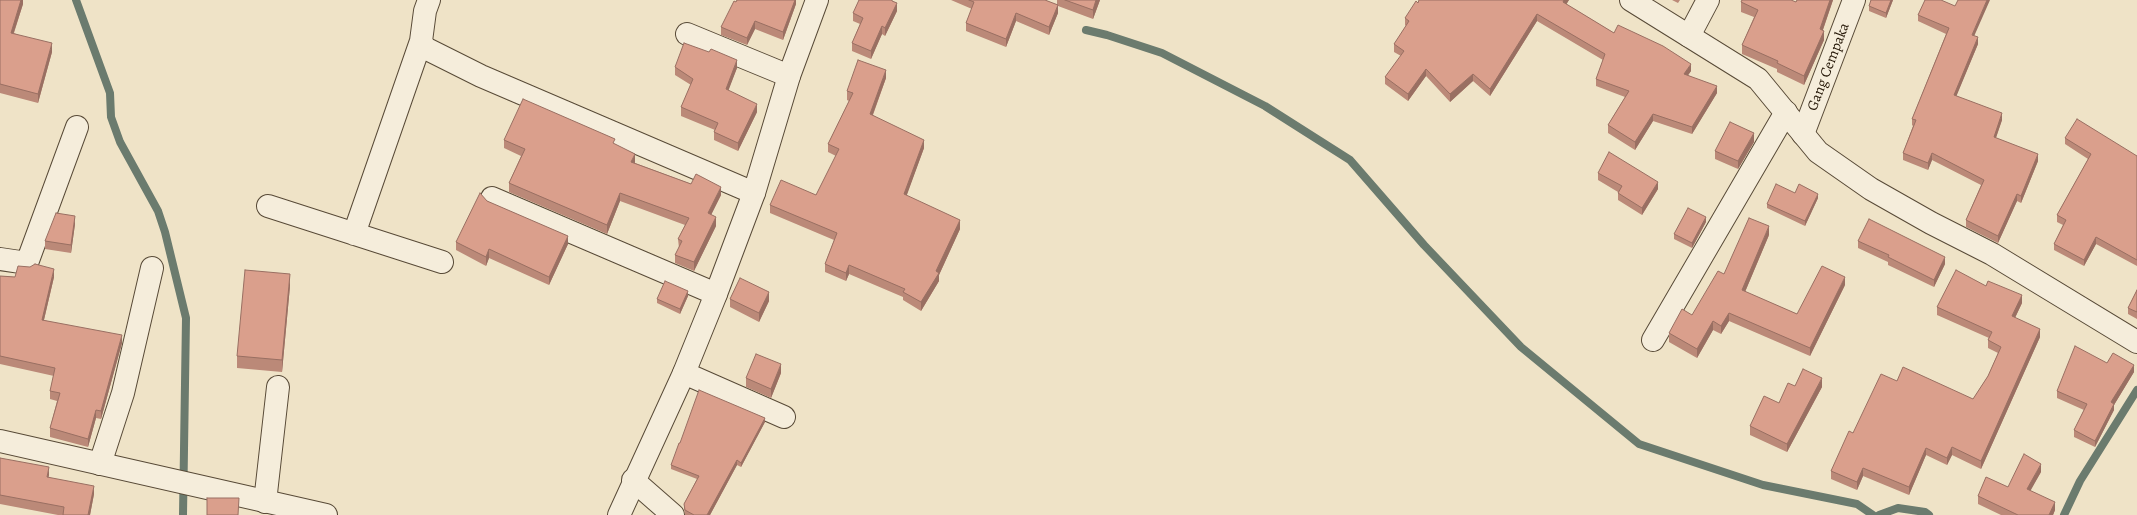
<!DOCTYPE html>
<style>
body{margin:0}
canvas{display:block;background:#efe3c7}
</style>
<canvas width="2137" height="515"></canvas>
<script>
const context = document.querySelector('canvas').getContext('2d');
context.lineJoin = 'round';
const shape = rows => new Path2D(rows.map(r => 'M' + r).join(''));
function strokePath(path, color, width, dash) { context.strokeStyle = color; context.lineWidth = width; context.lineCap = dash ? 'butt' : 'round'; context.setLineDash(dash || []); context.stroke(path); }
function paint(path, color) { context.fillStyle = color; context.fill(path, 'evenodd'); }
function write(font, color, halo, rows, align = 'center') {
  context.font = font + ' Alegreya,serif'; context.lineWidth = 3.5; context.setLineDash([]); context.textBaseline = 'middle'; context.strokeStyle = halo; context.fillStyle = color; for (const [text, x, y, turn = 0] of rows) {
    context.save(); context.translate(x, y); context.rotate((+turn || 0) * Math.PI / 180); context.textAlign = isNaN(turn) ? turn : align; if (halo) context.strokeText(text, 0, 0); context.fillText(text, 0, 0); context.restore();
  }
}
const stream = shape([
 [76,0,110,93,111,117,120,142,158,211,165,232,186,318,183,515],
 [1086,30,1107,35,1162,53,1265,106,1350,160,1424,245,1521,347,1639,444,1763,485,1857,504,1873,515],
 [1879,515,1898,508,1925,512,1929,515],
 [2064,515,2080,481,2137,390]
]);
const minor = shape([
 [429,0,425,11,421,41,425,48,481,76,754,193],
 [687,34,789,76],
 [1689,36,1708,0],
 [1803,134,1854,0],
 [492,198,716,294],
 [268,206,442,262],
 [354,234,421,41],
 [0,259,27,263,77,127],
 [1653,340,1786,112],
 [684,373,784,417],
 [100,464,123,393,152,268],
 [633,480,673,515],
 [265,502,278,387]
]);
const tertiary = shape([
 [1631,0,1758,79,1818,152,1871,189,1931,223,1992,254,2137,342],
 [0,441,326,515],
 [619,515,684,373,716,294,754,193,789,76,817,0]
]);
const wall = shape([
 [0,0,23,0,23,4,14,33,52,52,38,103,0,93],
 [796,0,796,4,783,40,755,29,747,45,721,35,721,27,736,2],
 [951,0,1045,0,1057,5,1057,0,1100,0,1093,19,1058,6,1058,13,1049,35,1016,21,1006,47,966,31,966,23,972,9],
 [1569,0,1566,4,1614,33,1691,71,1688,75,1717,93,1692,134,1653,121,1635,150,1608,133,1608,125,1625,97,1596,86,1596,79,1603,60,1537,21,1490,96,1473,81,1450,102,1426,76,1408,101,1385,84,1385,77,1401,56,1394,52,1394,44,1406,26,1405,25,1405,18,1418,3],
 [1672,0,1680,0,1678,3],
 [1797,0,1833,0,1823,30,1824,40,1804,85,1777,72,1777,69,1742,54,1742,45,1754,17,1741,12,1741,2,1796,2],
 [1893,0,1886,18,1869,11,1869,6],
 [895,2,897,11,885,36,882,34,871,59,852,51,852,43,860,24,853,21,853,13],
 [1918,15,1974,36,1978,44,1956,96,2002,120,1996,138,2038,161,2021,203,2017,201,1998,243,1966,227,1966,220,1981,185,1932,160,1928,170,1903,160,1903,153,1913,126,1912,125,1912,119,1946,34,1918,21],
 [675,67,737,68,728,90,757,112,738,151,714,140,714,132,715,130,681,116,681,107,691,85,675,75],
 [886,78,873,115,924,148,906,196,960,229,939,275,939,281,921,311,903,300,903,297,849,274,846,281,825,272,825,264,834,240,770,213,770,205,816,195,836,156,828,152,828,144,849,101,847,100,847,91],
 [2065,138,2137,156,2137,266,2096,244,2084,266,2054,250,2054,244,2063,225,2057,222,2057,215,2088,159,2065,144],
 [504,140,615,144,635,162,635,163,721,195,711,215,716,226,694,271,675,263,675,255,679,248,678,239,685,225,620,201,607,234,509,192,509,183,521,156,504,148],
 [1754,142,1738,169,1715,159,1715,151],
 [1598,173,1658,189,1642,215,1618,200,1618,192,1598,180],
 [1795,193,1818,198,1805,226,1767,208,1767,204],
 [487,201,568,244,549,285,489,258,486,266,456,250,456,242],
 [1706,222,1692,248,1674,239,1674,234],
 [75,224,71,253,45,249,45,241],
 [1769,235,1745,292,1797,314,1845,285,1810,356,1729,321,1721,334,1713,330,1697,358,1669,342,1669,333,1692,315,1724,274],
 [1858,241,1945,264,1934,287,1888,265,1888,262,1858,248],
 [0,276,15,277,54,277,44,320,122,343,101,419,96,418,88,447,50,437,50,428,57,401,50,399,50,391,54,376,0,364],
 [290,286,282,372,237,368,237,356],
 [1986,286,2022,303,2015,318,2040,337,1981,469,1952,455,1947,465,1926,455,1909,495,1863,476,1857,490,1831,479,1831,471,1853,433,1897,381,1973,399,1988,376,1998,353,1988,348,1988,340,1989,338,1937,315,1937,307],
 [2137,290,2137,319,2128,314,2128,308],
 [688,296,680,314,657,303,657,299],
 [730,299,769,301,759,322,730,307],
 [2107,363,2134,372,2114,405,2114,410,2095,447,2074,437,2074,430,2084,410,2057,398,2057,391],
 [781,373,771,398,746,387,746,378],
 [1795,386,1822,387,1787,452,1750,435,1750,426,1779,403],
 [765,422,741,467,737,465,710,515,685,515,684,509,684,504,697,479,671,469,671,465,680,443],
 [0,458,49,475,48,477,94,494,90,515,58,515,0,504],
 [2041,472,2030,490,2055,510,2053,515,2001,515,1978,504,1978,496,2008,487]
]);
const shadedWall = shape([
 [21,0,23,0,23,4,11,41,11,33],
 [795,0,796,0,796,4,783,40,783,32],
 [1096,0,1100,0,1093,19,1093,10],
 [1564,0,1569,0,1563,10,1563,2],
 [1830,0,1833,0,1820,38,1820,29],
 [1891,0,1893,0,1886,18,1886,13],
 [1987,0,1990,0,1972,41,1972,35],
 [897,3,897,11,885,36,885,28],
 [1058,5,1058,13,1049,35,1049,27],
 [1016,13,1016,21,1006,47,1006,39],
 [1537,14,1537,21,1490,96,1490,89],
 [755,21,755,29,747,45,747,38],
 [882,26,882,34,871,59,871,51],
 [1824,31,1824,40,1804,85,1804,76],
 [1978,37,1978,44,1954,102,1954,95],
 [52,43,52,52,38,103,38,94],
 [737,60,737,68,726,97,726,89],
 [1691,64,1691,71,1684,81,1684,74],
 [1426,69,1426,76,1408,101,1408,94],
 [886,70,886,78,870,122,870,114],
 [1473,74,1473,81,1450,102,1450,94],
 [1717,86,1717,93,1692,134,1692,127],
 [757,104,757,112,738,151,738,143],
 [2002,113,2002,120,1994,143,1994,137],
 [1653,114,1653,121,1635,150,1635,142],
 [1754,133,1754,142,1738,169,1738,161],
 [924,140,924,148,904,203,904,194],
 [1932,153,1932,160,1928,170,1928,163],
 [635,154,635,162,631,171,631,162],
 [2038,154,2038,161,2021,203,2021,196],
 [1658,182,1658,189,1642,215,1642,208],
 [721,187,721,195,708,221,708,213],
 [620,193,620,201,607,234,607,225],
 [1818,194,1818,198,1805,226,1805,221],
 [2017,194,2017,201,1998,243,1998,236],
 [75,216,75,224,71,253,71,245],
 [716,217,716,226,694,271,694,262],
 [1706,217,1706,222,1692,248,1692,243],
 [960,220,960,229,939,275,939,281,921,311,921,302,936,271],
 [1769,226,1769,235,1742,299,1742,290],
 [568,236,568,244,549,285,549,277],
 [2096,237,2096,244,2084,266,2084,260],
 [489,249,489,258,486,266,486,257],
 [1945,257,1945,264,1934,287,1934,280],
 [849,265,849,274,846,281,846,273],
 [54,269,54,277,42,328,42,320],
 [290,274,290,286,282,372,282,360],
 [1845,277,1845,285,1810,356,1810,348],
 [688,291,688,296,680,314,680,309],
 [769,292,769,301,759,322,759,313],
 [2022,295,2022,303,2012,324,2012,316],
 [1729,313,1729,321,1721,334,1721,326],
 [1713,321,1713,330,1697,358,1697,349],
 [2040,329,2040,337,1981,469,1981,461],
 [122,335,122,343,101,419,101,411],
 [781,364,781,373,771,398,771,389],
 [2134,365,2134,372,2114,405,2114,410,2095,447,2095,441,2111,402],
 [1822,378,1822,387,1787,452,1787,444],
 [96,410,96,418,88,447,88,439],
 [765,418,765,422,741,467,741,463],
 [1952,447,1952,455,1947,465,1947,458],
 [1926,448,1926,455,1909,495,1909,487],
 [737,460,737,465,710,515,707,515],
 [2041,464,2041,472,2027,497,2027,489],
 [49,467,49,475,47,485,47,477],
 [1863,468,1863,476,1857,490,1857,482],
 [94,486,94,494,90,515,88,515],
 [2055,502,2055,510,2053,515,2049,515]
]);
const building = shape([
 [0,0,21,0,11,33,52,43,38,94,0,84,0,0],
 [737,0,795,0,783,32,755,21,747,38,721,27,734,1,736,2,737,0],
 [859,0,892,0,892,1,897,3,885,28,882,26,871,51,852,43,863,18,853,13,859,0],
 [969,0,1045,0,1058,5,1049,27,1016,13,1006,39,966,23,974,2,969,0],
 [1065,0,1096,0,1093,10,1065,0],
 [1419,0,1564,0,1563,2,1614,33,1618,25,1663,46,1691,64,1684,74,1717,86,1692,127,1653,114,1635,142,1608,125,1629,91,1596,79,1605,54,1537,14,1490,89,1473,74,1450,94,1426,69,1408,94,1385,77,1404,51,1394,44,1409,21,1405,18,1416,1,1418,3,1419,0],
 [1742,0,1791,0,1796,2,1797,0,1830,0,1820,29,1824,31,1804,76,1777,63,1778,61,1742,45,1758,10,1741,2,1742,0],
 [1871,0,1891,0,1886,13,1869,6,1871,0],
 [1925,0,1941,0,1955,6,1958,0,1987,0,1972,35,1978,37,1954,95,2002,113,1994,137,2038,154,2021,196,2017,194,1998,236,1966,220,1984,180,1932,153,1928,163,1903,153,1916,120,1912,119,1949,28,1918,15,1925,0],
 [684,43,709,52,711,49,737,60,726,89,757,104,738,143,714,132,718,123,681,107,693,79,675,67,684,43],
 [858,60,886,70,870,114,924,140,904,194,960,220,936,271,939,273,921,302,903,292,905,289,849,265,846,273,825,264,837,233,770,205,781,180,816,195,839,149,828,144,853,93,847,91,858,60],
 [523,99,615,139,613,143,635,154,631,162,691,184,696,174,721,187,708,213,716,217,694,262,675,255,682,241,678,239,689,218,620,193,607,225,509,183,525,149,504,140,523,99],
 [2077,119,2137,156,2137,260,2096,237,2084,260,2054,244,2066,220,2057,215,2091,154,2065,138,2077,119],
 [1730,122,1754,133,1738,161,1715,151,1730,122],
 [1609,152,1658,182,1642,208,1618,193,1622,186,1598,173,1609,152],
 [1776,184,1795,193,1799,184,1818,194,1805,221,1767,204,1776,184],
 [480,193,487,201,568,236,549,277,489,249,486,257,456,242,480,193],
 [1688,208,1706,217,1692,243,1674,234,1688,208],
 [56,213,75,216,71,245,45,241,56,213],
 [1749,218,1769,226,1742,290,1797,314,1822,266,1845,277,1810,348,1729,313,1721,326,1713,321,1697,349,1669,333,1682,309,1692,315,1718,271,1724,274,1749,218],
 [1869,219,1945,257,1934,280,1888,257,1889,255,1858,241,1869,219],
 [35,264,54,269,42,320,122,335,101,411,96,410,88,439,50,428,60,393,50,391,55,368,0,356,0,276,15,277,18,266,30,267,35,264],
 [245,270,290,274,282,360,237,356,245,270],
 [1956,270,1986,286,1988,281,2022,295,2012,316,2040,329,1981,461,1952,447,1947,458,1926,448,1909,487,1863,468,1857,482,1831,471,1849,431,1853,433,1881,374,1897,381,1903,367,1973,399,1988,376,2001,347,1988,340,1992,332,1937,307,1956,270],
 [740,278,769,292,759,313,730,299,740,278],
 [665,281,688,291,680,309,657,299,665,281],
 [2137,290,2137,312,2128,308,2137,290],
 [2075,346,2107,363,2113,353,2134,365,2111,402,2114,404,2095,441,2074,430,2087,404,2057,391,2075,346],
 [756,354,781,364,771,389,746,378,756,354],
 [1803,369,1822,378,1787,444,1750,426,1764,396,1779,403,1788,383,1795,386,1803,369],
 [699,390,765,418,741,463,737,460,707,515,694,515,685,510,684,504,699,476,671,465,679,443,680,443,699,390],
 [2024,454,2041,464,2027,489,2055,502,2049,515,2018,515,1978,496,1986,477,2008,487,2024,454],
 [0,458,49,467,47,477,94,486,88,515,63,515,64,507,0,495,0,458],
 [207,498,239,498,238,515,207,515,207,498]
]);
const streetNames = [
 ["Gang Cempaka",1829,67,-69]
];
strokePath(stream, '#6b7b6e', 8);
strokePath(minor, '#584a37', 24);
strokePath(tertiary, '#584a37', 24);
strokePath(minor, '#f5eddb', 22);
strokePath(tertiary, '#f5eddb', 22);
paint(wall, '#bb8978');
paint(shadedWall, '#996f62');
paint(building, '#da9f8c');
strokePath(building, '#996f62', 1);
write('15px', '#251707', '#f5eddb', streetNames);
</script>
